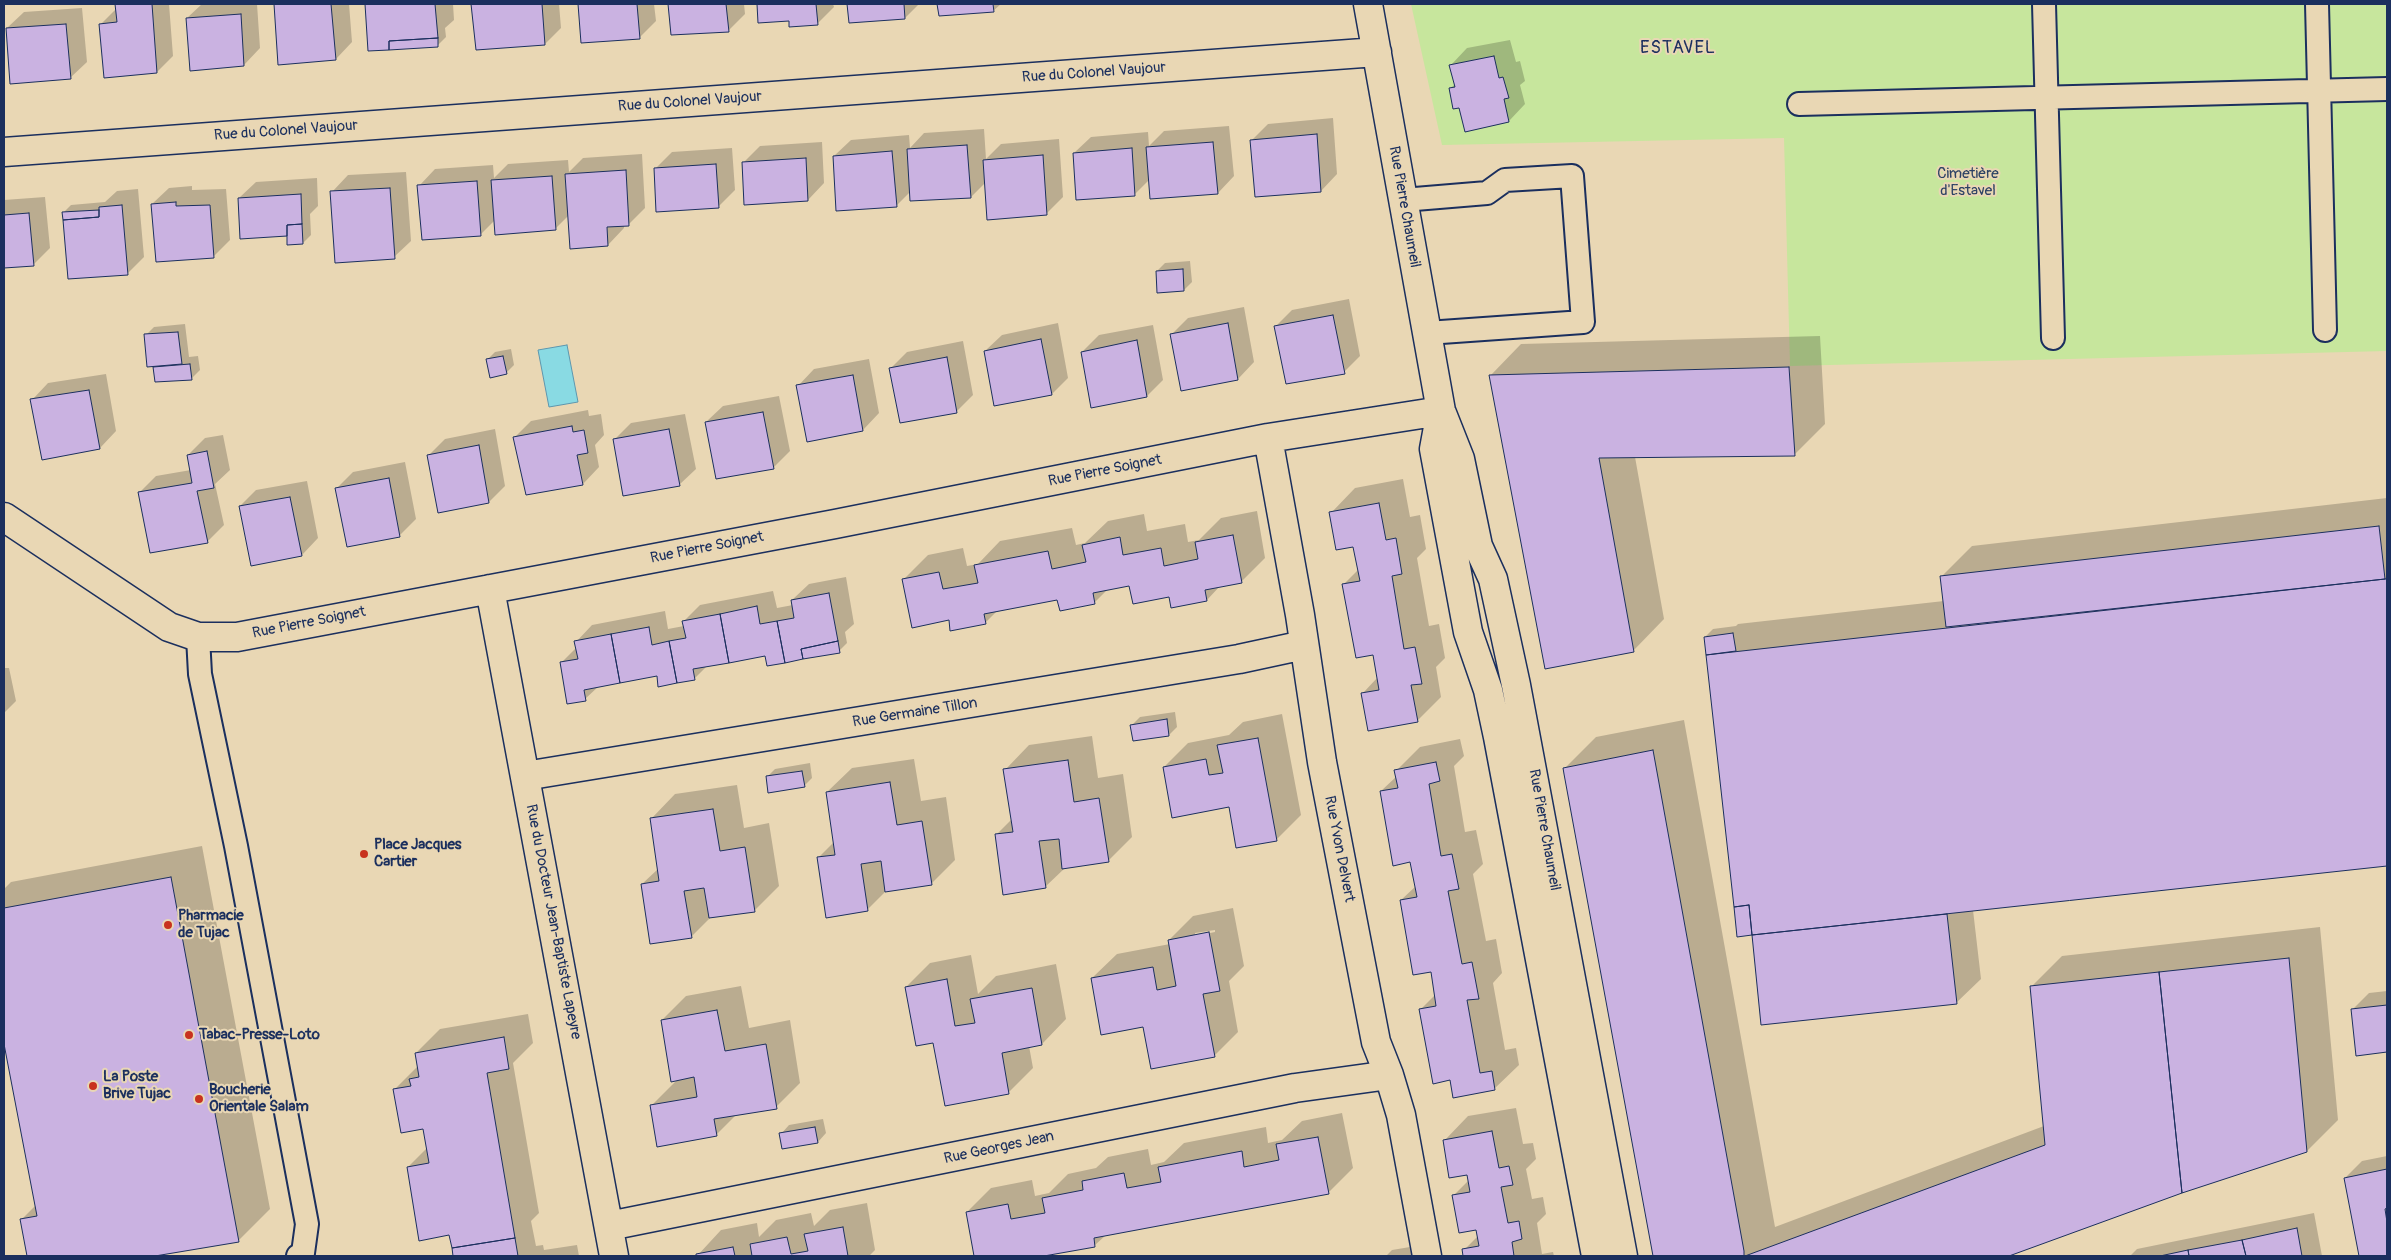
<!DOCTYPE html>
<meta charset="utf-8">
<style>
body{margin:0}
#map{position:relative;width:2391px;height:1260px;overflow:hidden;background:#e9d7b4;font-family:Pangolin,sans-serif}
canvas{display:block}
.frame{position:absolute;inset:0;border:5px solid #1b2f5e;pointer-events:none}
</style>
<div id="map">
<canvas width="2391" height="1260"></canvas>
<div class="frame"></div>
</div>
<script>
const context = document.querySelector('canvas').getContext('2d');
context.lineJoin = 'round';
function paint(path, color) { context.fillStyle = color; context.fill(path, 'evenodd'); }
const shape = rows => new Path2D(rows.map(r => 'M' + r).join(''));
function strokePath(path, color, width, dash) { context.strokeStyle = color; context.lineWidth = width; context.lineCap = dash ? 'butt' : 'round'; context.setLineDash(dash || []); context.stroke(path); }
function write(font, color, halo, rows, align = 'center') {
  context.font = font + ' Pangolin,sans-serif'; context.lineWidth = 4; context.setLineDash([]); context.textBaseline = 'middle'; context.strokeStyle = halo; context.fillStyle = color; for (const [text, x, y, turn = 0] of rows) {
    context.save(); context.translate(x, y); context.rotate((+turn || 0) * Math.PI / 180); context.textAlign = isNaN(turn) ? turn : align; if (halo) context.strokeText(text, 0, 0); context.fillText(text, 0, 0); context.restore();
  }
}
const green = shape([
 [1411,4,2387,4,2387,351,1790,366,1784,138,1442,145]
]);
const water = shape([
 [567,345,578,402,549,407,538,350,567,345]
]);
const shadow = shape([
 [116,4,169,4,173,56,157,72,101,24,117,8],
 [202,4,257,4,260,48,244,65,187,18],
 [276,4,349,4,352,42,336,59],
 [366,4,453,4,454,20,445,28,446,37,438,45,369,50],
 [472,4,559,4,561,28,545,44,477,49],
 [579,4,654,4,656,21,639,38,582,41],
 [669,4,744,4,745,14,729,30,672,34],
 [758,4,833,4,834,7,817,24,790,19,759,22],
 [848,4,919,4,905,18,850,21],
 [939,4,1001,4,993,11,940,15],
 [82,8,87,62,70,78,7,28,24,12],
 [1510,40,1516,62,1520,61,1525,81,1520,85,1525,104,1509,121,1450,89,1455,84,1451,65,1467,48],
 [1333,118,1337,174,1321,191,1252,140,1268,124],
 [1229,126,1234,176,1218,193,1150,179,1134,195,1074,153,1091,137,1148,132,1149,146,1164,131],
 [984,129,986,159,1001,144,1059,139,1063,197,1046,214,986,182,971,197,911,191,896,206,834,156,851,140,909,135,910,148,924,133],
 [822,142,824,183,808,200,743,163,760,146],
 [732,148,735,190,719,206,655,169,672,152],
 [642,154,645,208,629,224,624,225,624,228,608,245,569,215,555,229,495,220,480,235,419,186,435,169,493,165,494,178,508,164,568,160,569,172,583,158],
 [406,172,411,241,394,257,332,192,348,175],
 [317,178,318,206,310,214,311,235,303,243,239,198,256,182],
 [192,186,192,190,226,189,230,240,213,257,152,204,169,188],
 [138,189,144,257,127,274,63,213,71,205,105,202,117,191],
 [45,197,50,248,33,265,4,267,4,200],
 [1190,261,1192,282,1184,290,1157,271,1165,263],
 [1349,299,1360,356,1344,372,1275,327,1292,310],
 [1244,307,1254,362,1238,379,1182,389,1172,334,1188,318],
 [1058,323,1068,378,1052,394,985,351,1002,335],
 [185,324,189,357,198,356,200,370,192,378,156,381,146,335,154,327],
 [1153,325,1163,380,1147,396,1092,406,1082,352,1099,335],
 [1820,336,1825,424,1794,455,1635,457,1664,619,1633,651,1490,376,1521,344],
 [963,341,973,395,956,412,891,368,907,352],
 [511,349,514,365,506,373,487,360,495,352],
 [869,359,879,413,863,430,798,386,814,369],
 [106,374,116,431,100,448,32,400,48,383],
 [779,396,790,451,773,468,706,422,723,406],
 [588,410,589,416,601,414,604,435,595,445,599,467,583,484,515,437,531,421],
 [685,414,696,469,679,485,614,440,631,423],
 [495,429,505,486,489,502,428,456,445,439],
 [223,435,230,470,215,484,224,525,207,542,139,493,156,476,191,470,188,455,205,438],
 [405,462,416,519,399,536,337,488,353,472],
 [1403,479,1410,517,1420,515,1426,549,1417,558,1429,626,1439,624,1445,658,1436,667,1441,697,1417,721,1363,693,1378,677,1374,654,1343,585,1359,569,1354,545,1331,513,1355,488],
 [307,481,318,538,302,555,252,564,240,506,256,490],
 [2387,498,2387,865,1973,910,1981,979,1956,1003,1762,1024,1753,934,1738,936,1705,637,1713,629,1736,626,1738,624,1944,601,1941,577,1972,546],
 [1257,511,1265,558,1241,582,1220,586,1207,600,1170,595,1130,585,1108,589,1094,603,1058,598,998,610,985,623,950,619,904,579,928,555,963,548,967,566,978,564,1000,541,1072,528,1076,545,1085,543,1108,521,1144,514,1147,531,1185,524,1188,542,1199,540,1221,518],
 [846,577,854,624,845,632,847,643,839,651,766,654,708,665,694,679,658,675,599,686,585,699,561,663,577,647,576,642,592,625,665,611,668,629,684,626,684,621,700,605,773,591,777,608,793,605,792,600,809,584],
 [4,668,9,668,16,701,4,713],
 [1175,712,1177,727,1169,735,1132,725,1140,717],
 [1282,714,1301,815,1277,839,1237,847,1230,806,1164,767,1188,743,1229,735,1243,722],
 [1684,720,1775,1227,2044,1126,2031,987,2062,956,2320,927,2338,1120,2307,1151,2138,1206,2004,1256,1654,1256,1565,768,1596,737],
 [1092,736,1098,778,1123,774,1132,837,1108,861,1065,868,1045,887,996,835,1012,819,1005,770,1029,745],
 [1460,739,1464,756,1454,766,1465,832,1476,830,1483,864,1473,874,1486,941,1496,939,1502,973,1493,983,1505,1050,1516,1048,1519,1065,1494,1089,1451,1079,1420,1010,1436,994,1432,970,1401,900,1416,886,1411,861,1381,791,1397,776,1396,771,1420,747],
 [914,759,921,801,946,797,955,860,931,884,887,890,867,910,818,858,834,842,827,792,852,768],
 [810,763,812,778,804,786,767,777,775,769],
 [737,785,744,828,769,823,779,886,754,911,711,917,691,937,642,884,658,869,651,819,675,794],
 [202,846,270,1209,239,1240,150,1256,28,1256,22,1219,36,1205,4,1038,4,889,11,882],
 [1233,908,1244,966,1229,981,1238,1032,1214,1056,1144,1026,1092,978,1117,954,1170,944,1169,940,1193,916],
 [1215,930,1215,932,1195,936,1195,933],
 [971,955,978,994,996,976,1056,964,1066,1019,1042,1044,1029,1046,1033,1068,1008,1093,934,1041,906,987,930,963],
 [741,986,749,1028,790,1020,800,1083,776,1107,737,1114,716,1135,651,1106,678,1079,662,1020,686,996],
 [2387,991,2387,1051,2357,1055,2353,1009,2369,993],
 [528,1014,533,1043,513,1063,539,1213,531,1221,536,1246,543,1245,544,1250,577,1245,579,1256,454,1256,450,1234,408,1167,427,1148,424,1127,395,1089,418,1066,416,1053,440,1029],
 [1516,1108,1523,1144,1533,1143,1536,1159,1526,1169,1532,1199,1543,1197,1546,1214,1537,1223,1542,1254,1553,1252,1554,1256,1465,1256,1464,1250,1479,1235,1477,1228,1454,1195,1469,1180,1468,1174,1444,1141,1468,1116],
 [1342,1113,1353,1168,1328,1193,1106,1235,1095,1245,1037,1256,975,1256,967,1212,991,1188,1032,1180,1035,1196,1049,1193,1068,1174,1096,1168,1108,1157,1148,1149,1151,1165,1164,1162,1184,1143,1266,1127,1268,1143,1282,1140,1302,1121],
 [823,1119,826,1133,818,1142,783,1148,781,1134,789,1125],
 [2387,1156,2387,1256,2360,1256,2345,1178,2362,1161],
 [867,1203,875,1250,869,1256,697,1256,721,1230,757,1223,759,1237,776,1220,811,1213,814,1226,830,1210],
 [2314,1213,2322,1256,2130,1256,2137,1249],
 [1410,1247,1412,1256,1386,1256,1392,1250]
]);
const building = shape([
 [115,4,152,4,157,73,104,78,99,24,117,22,115,4],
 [274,4,331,4,336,60,278,65,274,4],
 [365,4,435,4,438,38,389,41,389,50,368,51,365,4],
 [471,4,542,4,545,45,476,50,471,4],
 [578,4,637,4,640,39,581,43,578,4],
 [668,4,726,4,729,32,671,35,668,4],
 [757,4,816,4,818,25,789,27,789,21,758,23,757,4],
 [847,4,904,4,905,19,849,23,847,4],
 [937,4,993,4,994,12,939,16,937,4],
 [241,14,244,66,190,71,186,18,241,14],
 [66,24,71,79,10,84,6,28,66,24],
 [438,38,438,47,389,50,389,41,438,38],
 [1494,56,1499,78,1503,77,1509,98,1504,99,1509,122,1465,132,1459,108,1453,109,1449,88,1455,87,1449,65,1494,56],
 [1317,134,1321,192,1255,197,1250,140,1317,134],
 [1213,142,1218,194,1150,199,1146,147,1213,142],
 [967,145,971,198,910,201,907,149,967,145],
 [1132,148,1135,196,1076,200,1073,153,1132,148],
 [892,151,897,207,836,211,833,156,892,151],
 [1043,155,1047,215,987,220,983,160,1043,155],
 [806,158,808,201,744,205,742,162,806,158],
 [716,164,719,208,656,212,654,168,716,164],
 [626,170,629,226,607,227,608,246,570,249,565,174,626,170],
 [552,176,556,230,495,235,491,180,552,176],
 [477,181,481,236,422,240,417,185,477,181],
 [390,188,395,259,335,263,330,191,390,188],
 [301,194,302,224,287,225,287,236,240,239,238,198,301,194],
 [176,202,176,206,210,205,214,258,156,262,151,204,176,202],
 [122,205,128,275,68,279,63,220,99,217,99,207,122,205],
 [99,210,99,217,63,220,62,212,99,210],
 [29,213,34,266,4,268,4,215,29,213],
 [302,224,303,244,287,245,287,225,302,224],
 [1183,269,1184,291,1157,293,1156,271,1183,269],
 [1333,315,1345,374,1286,384,1274,326,1333,315],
 [1228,323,1238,380,1181,391,1170,334,1228,323],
 [178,332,182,364,147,367,144,334,178,332],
 [1041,339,1052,395,994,406,984,351,1041,339],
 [1137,340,1147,397,1091,408,1081,352,1137,340],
 [503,356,507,374,490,378,486,359,503,356],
 [947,357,957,413,900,423,889,368,947,357],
 [190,364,192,380,155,382,153,367,190,364],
 [1789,367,1795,456,1599,458,1634,652,1545,669,1489,375,1789,367],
 [853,375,863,431,807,442,796,385,853,375],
 [89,390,100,449,42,460,30,399,89,390],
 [763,412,774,469,716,479,705,422,763,412],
 [572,426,573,432,584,430,588,453,577,455,583,485,526,495,513,437,572,426],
 [669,429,680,486,623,496,613,439,669,429],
 [479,445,489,503,438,513,427,455,479,445],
 [207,451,214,488,197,491,208,543,150,553,138,492,192,483,187,455,207,451],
 [389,478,400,537,347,547,335,488,389,478],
 [290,497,302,556,251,566,239,506,290,497],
 [1379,503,1386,540,1396,538,1402,574,1392,576,1404,649,1415,647,1422,684,1411,685,1418,722,1368,731,1361,693,1379,690,1373,655,1356,658,1342,584,1360,581,1353,547,1336,550,1329,512,1379,503],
 [2379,526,2385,579,1946,627,1940,576,2379,526],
 [1233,535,1242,583,1205,590,1207,601,1171,608,1169,597,1133,604,1129,586,1093,593,1095,604,1060,611,1057,600,984,614,986,624,950,631,949,620,912,628,902,579,939,572,943,589,978,583,974,565,1048,551,1052,569,1086,562,1082,545,1120,537,1123,555,1161,548,1164,566,1198,559,1195,542,1233,535],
 [2385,579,2387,579,2387,866,1752,935,1749,905,1734,907,1706,655,2385,579],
 [829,593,838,641,801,649,803,659,785,663,777,621,794,618,791,600,829,593],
 [757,606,760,624,777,621,785,663,767,666,765,656,729,663,720,614,757,606],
 [720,614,729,663,693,669,695,680,677,683,669,641,686,638,682,621,720,614],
 [649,627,652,645,669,641,677,683,658,687,657,676,620,683,611,634,649,627],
 [1733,633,1736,651,1706,655,1704,637,1733,633],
 [611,634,620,683,584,690,586,701,567,704,560,662,578,659,574,641,611,634],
 [838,641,840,653,803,659,801,649,838,641],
 [1167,719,1169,736,1133,741,1130,725,1167,719],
 [1258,738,1277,841,1236,848,1229,807,1172,818,1163,767,1206,759,1209,775,1223,773,1217,745,1258,738],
 [1653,750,1744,1251,1744,1256,1653,1256,1564,774,1563,768,1653,750],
 [1068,760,1074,802,1099,798,1109,862,1062,869,1059,839,1039,841,1046,888,1003,895,995,834,1013,832,1003,769,1068,760],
 [1436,762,1440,781,1429,784,1441,856,1452,854,1459,889,1448,891,1462,964,1472,962,1479,999,1467,1000,1480,1073,1492,1071,1495,1090,1453,1098,1450,1080,1433,1084,1419,1009,1436,1006,1431,972,1413,975,1400,900,1417,897,1410,862,1393,866,1380,791,1398,788,1394,770,1436,762],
 [802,771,805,787,768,793,766,776,802,771],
 [890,782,897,825,922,821,932,885,885,892,881,861,861,864,868,911,826,918,817,857,835,855,826,792,890,782],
 [713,809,720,851,745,847,755,912,709,918,704,888,684,891,692,938,650,944,641,884,659,881,650,818,713,809],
 [171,877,239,1242,155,1256,27,1256,20,1219,37,1216,4,1044,4,908,171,877],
 [1749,905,1752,935,1737,937,1734,907,1749,905],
 [1947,914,1957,1004,1761,1025,1752,935,1947,914],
 [1209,932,1220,991,1203,994,1215,1057,1151,1069,1143,1027,1101,1035,1091,978,1153,967,1157,990,1176,986,1168,940,1209,932],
 [2289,958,2307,1152,2182,1193,2159,972,2289,958],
 [2159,972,2182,1193,2009,1256,1745,1256,2045,1145,2030,986,2159,972],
 [947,979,955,1026,975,1023,970,999,1032,988,1042,1045,1002,1053,1009,1094,945,1106,933,1043,916,1046,905,987,947,979],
 [2387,1005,2387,1052,2356,1056,2351,1009,2387,1005],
 [717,1010,725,1051,766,1044,777,1109,714,1119,717,1136,657,1147,650,1105,697,1097,694,1077,671,1082,661,1020,717,1010],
 [504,1037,509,1069,487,1073,515,1238,452,1248,449,1235,419,1241,407,1167,429,1163,423,1129,401,1133,393,1089,411,1086,409,1079,419,1077,415,1053,504,1037],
 [815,1127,818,1143,782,1149,779,1133,815,1127],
 [1492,1131,1499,1168,1509,1166,1513,1185,1501,1187,1508,1223,1519,1221,1522,1239,1512,1242,1514,1256,1463,1256,1462,1249,1479,1246,1476,1230,1459,1233,1452,1195,1470,1192,1467,1175,1449,1178,1443,1140,1492,1131],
 [1318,1137,1329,1194,1094,1238,1095,1247,1044,1256,974,1256,966,1212,1008,1204,1011,1219,1045,1213,1042,1198,1083,1190,1082,1181,1124,1173,1127,1188,1161,1182,1158,1167,1242,1151,1244,1167,1279,1160,1276,1144,1318,1137],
 [2387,1169,2387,1208,2385,1209,2387,1222,2387,1256,2359,1256,2344,1178,2387,1169],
 [843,1227,848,1256,752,1256,750,1244,787,1237,791,1254,808,1251,804,1234,843,1227],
 [2297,1228,2302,1256,2246,1256,2242,1240,2297,1228],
 [515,1238,518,1256,453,1256,452,1248,515,1238],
 [2242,1240,2246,1256,2189,1256,2188,1250,2242,1240],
 [733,1247,735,1256,696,1256,696,1254,733,1247],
 [2188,1250,2189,1256,2160,1256,2188,1250]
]);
const lane = shape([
 [2044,4,2053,338],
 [2317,4,2325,330],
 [1799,104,2387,89],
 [1403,200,1487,193,1505,180,1572,176,1583,322,1427,333],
 [198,637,200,674,236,846,307,1224,303,1253,298,1256]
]);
const street = shape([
 [1368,4,1441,411,1460,459,1478,546,1493,579,1516,685,1623,1256],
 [4,152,1377,52],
 [1441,411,1434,449,1468,632,1488,690,1498,737,1596,1256],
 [1268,438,1300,615,1322,762,1376,1042,1389,1075,1401,1115,1427,1256],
 [4,517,169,627,198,637,237,637,835,524,1268,438,1441,411],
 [490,589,614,1256],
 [525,776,1239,659,1304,645],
 [609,1226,1295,1088,1389,1075]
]);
const markers = [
 [364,854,5,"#c8321e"],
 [168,925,5,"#c8321e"],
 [189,1035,5,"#c8321e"],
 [93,1086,5,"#c8321e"],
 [199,1099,5,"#c8321e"]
];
const streetNames = [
 ["Rue du Colonel Vaujour",1094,73,-4],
 ["Rue du Colonel Vaujour",690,102,-4],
 ["Rue du Colonel Vaujour",286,131,-4],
 ["Rue Pierre Chaumeil",1404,207,80],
 ["Rue Pierre Soignet",1105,471,-11],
 ["Rue Pierre Soignet",707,548,-11],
 ["Rue Pierre Soignet",309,623,-11],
 ["Rue Germaine Tillon",915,713,-9],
 ["Rue Pierre Chaumeil",1544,830,80],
 ["Rue Yvon Delvert",1339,849,79],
 ["Rue du Docteur Jean-Baptiste Lapeyre",553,922,79],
 ["Rue Georges Jean",999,1148,-12]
];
const parkNames = [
 ["Cimetière",1968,174],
 ["d'Estavel",1968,191]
];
const poiNames = [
 ["Place Jacques",374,845],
 ["Cartier",374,862],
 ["Pharmacie",178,916],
 ["de Tujac",178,933],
 ["Tabac-Presse-Loto",199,1035],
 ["La Poste",103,1077],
 ["Brive Tujac",103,1094],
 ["Boucherie",209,1090],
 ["Orientale Salam",209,1107]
];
const quarterNames = [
 ["ESTAVEL",1678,48]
];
paint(green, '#c7e69d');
paint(water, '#89dae3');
strokePath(water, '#5d96ae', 1);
paint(shadow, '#0003');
paint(building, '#cab2e1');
strokePath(building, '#1b2f5e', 1);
strokePath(lane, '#1b2f5e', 26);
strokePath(street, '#1b2f5e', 31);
strokePath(lane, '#e9d7b4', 22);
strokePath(street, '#e9d7b4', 28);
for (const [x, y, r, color] of markers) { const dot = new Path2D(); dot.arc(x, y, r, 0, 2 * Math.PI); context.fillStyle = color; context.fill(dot); strokePath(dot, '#e9d7b4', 2); }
write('15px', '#1b2f5e', '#e9d7b4', streetNames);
write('15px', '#2c4164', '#e9d7b4', parkNames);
write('bold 15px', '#1b2f5e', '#e9d7b4', poiNames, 'left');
context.letterSpacing = '1px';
write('18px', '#1b2f5e', '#e9d7b4', quarterNames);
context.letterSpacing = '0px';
</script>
